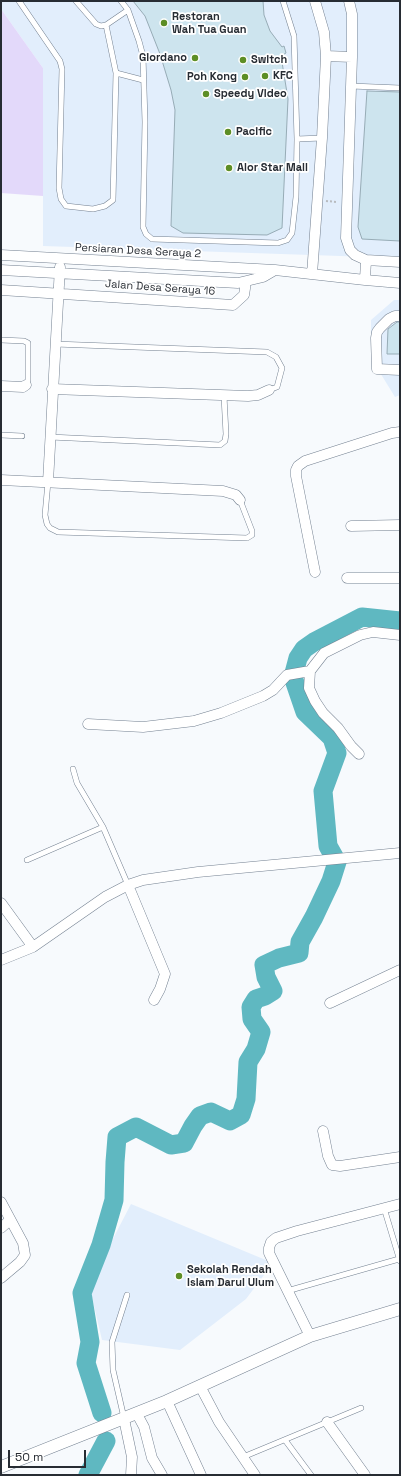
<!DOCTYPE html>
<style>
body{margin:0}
#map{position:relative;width:401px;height:1476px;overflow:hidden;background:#f7fafd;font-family:"Space Grotesk",sans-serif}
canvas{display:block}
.frame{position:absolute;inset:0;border:2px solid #272c33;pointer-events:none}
.scale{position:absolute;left:8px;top:1450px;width:78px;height:18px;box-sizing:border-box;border:2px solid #272c33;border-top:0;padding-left:5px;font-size:12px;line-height:14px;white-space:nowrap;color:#272c33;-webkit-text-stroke:3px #fff;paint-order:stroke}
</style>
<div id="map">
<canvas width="401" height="1476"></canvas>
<div class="frame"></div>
<div class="scale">50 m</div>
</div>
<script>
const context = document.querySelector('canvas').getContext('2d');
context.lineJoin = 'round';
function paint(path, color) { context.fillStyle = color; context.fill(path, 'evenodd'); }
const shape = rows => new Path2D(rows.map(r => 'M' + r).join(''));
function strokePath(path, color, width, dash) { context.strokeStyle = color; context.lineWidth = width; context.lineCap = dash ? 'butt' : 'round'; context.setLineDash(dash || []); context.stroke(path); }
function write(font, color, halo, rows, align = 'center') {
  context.font = font + ' "Space Grotesk",sans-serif'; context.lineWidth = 3.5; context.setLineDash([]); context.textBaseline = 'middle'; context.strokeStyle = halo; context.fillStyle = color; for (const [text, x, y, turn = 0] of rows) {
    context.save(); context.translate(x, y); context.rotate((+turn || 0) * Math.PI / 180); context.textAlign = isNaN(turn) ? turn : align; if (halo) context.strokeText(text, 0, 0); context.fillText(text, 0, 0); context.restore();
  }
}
const built = shape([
 [1,1,400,1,400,258,43,246,43,68,1,9],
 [394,300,400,300,400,395,395,397,371,358,371,320],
 [131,1204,273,1263,246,1299,180,1350,102,1340,90,1289,104,1256]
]);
const green = shape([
 [1,9,43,68,43,196,1,193]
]);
const river = shape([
 [102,1413,86,1363,90,1342,82,1293,101,1245,114,1200,115,1162,117,1137,136,1127,171,1145,184,1143,193,1126,200,1116,211,1112,230,1121,241,1115,246,1099,248,1062,256,1049,261,1032,252,1019,251,1007,256,999,265,996,273,991,266,977,264,965,279,958,299,953,300,942,314,917,331,881,337,862,328,846,323,791,337,753,332,738,305,712,293,677,298,658,304,649,314,642,362,617,400,621],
 [88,1475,106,1441]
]);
const building = shape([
 [133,1,263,1,264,15,270,31,282,47,284,46,286,53,281,56,288,99,282,228,267,235,183,233,171,226,175,110,171,90,160,54,145,16,133,1],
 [367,91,400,92,400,241,362,239,358,227,367,91],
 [397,322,400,322,400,354,387,354,388,329,397,322]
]);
const path = shape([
 [326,201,337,202]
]);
const service = shape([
 [19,1,60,61,62,69,59,188,61,199,66,206,93,209,105,206,113,200,116,73,106,25],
 [76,1,96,24,101,26,106,25,128,10],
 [121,1,128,10,139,41,143,56,145,122,143,227,146,234,152,239,278,243,287,240,292,233,296,197,297,139,294,36,283,1],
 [116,73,143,80],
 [351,86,400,88],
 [297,139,322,138],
 [1,340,24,341,28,343,28,380,26,385],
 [55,344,267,352,276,357,282,368,277,387,269,390],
 [1,435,22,436],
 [50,437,220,445,225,441,226,434,224,396],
 [48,482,45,515,47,524,50,528,58,532,247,538,252,535,252,531,240,500],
 [73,769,77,783,103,827,128,885],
 [27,860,103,827],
 [384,1208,400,1261],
 [287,1291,399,1259],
 [124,1418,113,1370,112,1342,127,1295],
 [285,1440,311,1475],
 [243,1457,361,1408]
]);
const minor = shape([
 [349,1,352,14,352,57],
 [326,56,352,57,346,238,350,250,355,255,366,260,400,262],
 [1,255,275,270,365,280,400,283],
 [1,270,238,283,263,277,275,270],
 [312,274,322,138,326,56,324,32,315,1],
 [365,280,366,260],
 [1,290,233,305,244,295,246,282],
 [400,316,395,316,389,319,380,328,377,332,376,338,377,369,400,370],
 [1,386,23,387,26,385],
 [52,389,248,396,258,395,269,390],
 [1,480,223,491,236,495,240,500],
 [48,482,60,267],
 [351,526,400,525],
 [315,572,296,476,296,470,298,466,305,461,392,433,400,432],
 [347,578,400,578],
 [88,724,143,727,194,721,221,713,263,696,273,690,287,675,310,671],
 [359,754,351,746,338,728,323,713,315,701,309,688,310,671,324,653,360,635,373,632,400,635],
 [128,885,165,974,160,989,154,1000],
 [1,903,33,947],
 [1,960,33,947,105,897,128,885,143,880,198,872,400,853],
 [330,1003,400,970],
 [323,1131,328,1156,332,1165,340,1166,400,1157],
 [1,1202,23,1243,25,1255,20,1262,1,1278],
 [1,1228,10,1220],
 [310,1336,269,1253,269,1248,271,1242,276,1238,297,1231,400,1204],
 [200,1386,219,1422,255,1475],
 [167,1401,201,1475],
 [137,1414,144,1427,152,1458,162,1475],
 [124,1419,132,1457,131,1475],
 [327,1422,365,1475]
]);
const tertiary = shape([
 [1,1467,167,1401,310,1336,400,1309]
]);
const markers = [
 [164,23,4,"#5d8e25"],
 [195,58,4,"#5d8e25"],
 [243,60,4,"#5d8e25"],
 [265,76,4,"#5d8e25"],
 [245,77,4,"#5d8e25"],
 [206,94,4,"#5d8e25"],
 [228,132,4,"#5d8e25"],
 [229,168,4,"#5d8e25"],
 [179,1276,4,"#5d8e25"]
];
const poiNames = [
 ["Restoran",172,17],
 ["Wah Tua Guan",172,30],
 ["Giordano",187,58,"right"],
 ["Switch",251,60],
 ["KFC",273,76],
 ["Poh Kong",237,77,"right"],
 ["Speedy Video",214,94],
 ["Pacific",236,132],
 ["Alor Star Mall",237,168],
 ["Sekolah Rendah",187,1270],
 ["Islam Darul Ulum",187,1283]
];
const streetNames = [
 ["Persiaran Desa Seraya 2",138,251,3],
 ["Jalan Desa Seraya 16",160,288,4]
];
paint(built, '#e2eefc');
paint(green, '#e3d9fa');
strokePath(river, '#5fb8c1', 19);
paint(building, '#cde4ee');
strokePath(building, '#97acb6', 1);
strokePath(service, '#748191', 6);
strokePath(minor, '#748191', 11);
strokePath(tertiary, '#748191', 13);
strokePath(path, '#b8bbbf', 2, [2, 2]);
strokePath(service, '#fff', 5);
strokePath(minor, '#fff', 10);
strokePath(tertiary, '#fff', 12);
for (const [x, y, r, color] of markers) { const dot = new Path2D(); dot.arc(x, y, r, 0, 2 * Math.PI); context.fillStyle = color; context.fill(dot); strokePath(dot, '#fff', 1.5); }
write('bold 11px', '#272c33', '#fff', poiNames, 'left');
write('11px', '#272c33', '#fff', streetNames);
</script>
